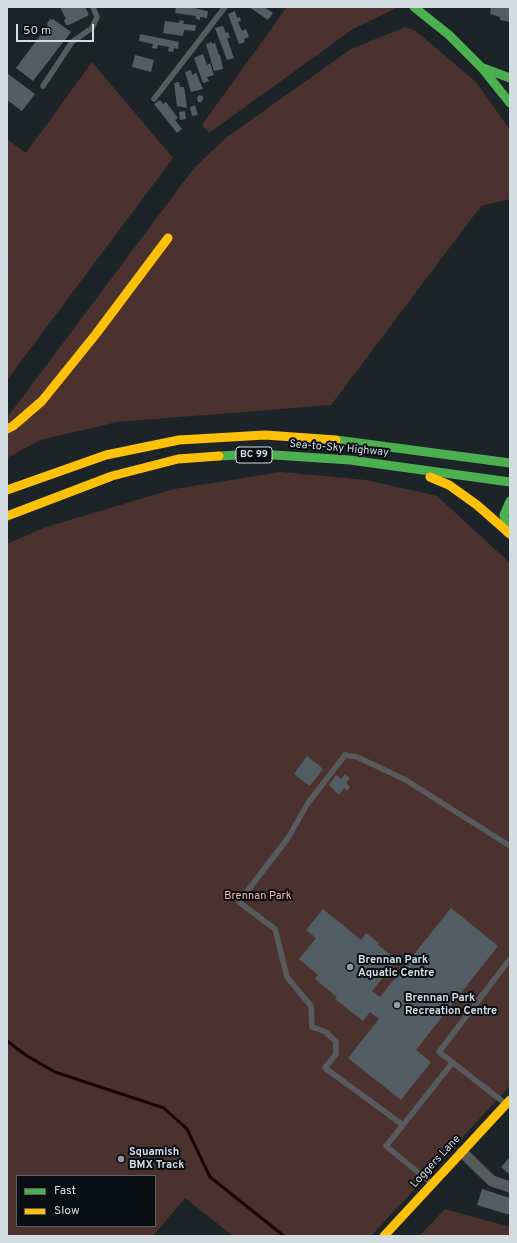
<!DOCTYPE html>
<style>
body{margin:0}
#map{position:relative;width:517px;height:1243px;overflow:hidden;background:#1c2428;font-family:Overpass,sans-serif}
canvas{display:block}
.frame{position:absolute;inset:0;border:8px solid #d3dce1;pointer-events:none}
.legend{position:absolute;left:16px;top:1175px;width:140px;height:52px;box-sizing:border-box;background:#080d11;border:1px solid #596064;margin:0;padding:5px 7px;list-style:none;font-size:12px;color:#d3dce1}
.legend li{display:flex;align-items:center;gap:8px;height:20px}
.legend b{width:20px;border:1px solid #596064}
.scale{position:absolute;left:16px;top:24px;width:78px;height:18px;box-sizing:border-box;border:2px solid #d3dce1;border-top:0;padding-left:5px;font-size:12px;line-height:14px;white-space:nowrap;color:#d3dce1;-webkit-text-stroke:3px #080d11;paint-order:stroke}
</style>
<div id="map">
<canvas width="517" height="1243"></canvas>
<div class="frame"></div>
<ul class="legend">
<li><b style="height:5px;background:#4caf50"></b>Fast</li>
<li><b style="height:5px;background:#ffc107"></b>Slow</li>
</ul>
<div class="scale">50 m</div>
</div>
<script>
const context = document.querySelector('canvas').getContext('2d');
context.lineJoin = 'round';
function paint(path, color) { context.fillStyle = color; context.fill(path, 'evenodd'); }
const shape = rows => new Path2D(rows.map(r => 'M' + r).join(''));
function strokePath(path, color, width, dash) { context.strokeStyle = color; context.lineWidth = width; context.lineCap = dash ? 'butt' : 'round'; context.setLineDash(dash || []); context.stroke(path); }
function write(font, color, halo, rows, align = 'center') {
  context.font = font + ' Overpass,sans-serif'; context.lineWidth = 4; context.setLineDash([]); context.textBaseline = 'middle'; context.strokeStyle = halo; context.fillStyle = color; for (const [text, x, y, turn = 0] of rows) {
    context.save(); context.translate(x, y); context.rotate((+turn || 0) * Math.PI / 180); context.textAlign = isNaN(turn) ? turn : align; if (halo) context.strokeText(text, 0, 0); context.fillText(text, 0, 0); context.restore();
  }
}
const green = shape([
 [287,7,396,8,353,29,209,133,202,125],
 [405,27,416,31,477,83,510,130,510,199,481,206,331,405,117,422,40,440,7,458,7,418,194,168,227,137,351,49],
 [92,62,173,158,7,380,7,270,9,267,7,266,7,139,26,153],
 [281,472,366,480,437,496,510,563,510,1086,371,1236,233,1236,185,1198,153,1236,7,1236,7,544,43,528,174,489],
 [17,1176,155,1176,155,1226,17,1226],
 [445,1209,510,1227,510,1236,419,1236]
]);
const stream = shape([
 [7,1041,27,1056,55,1072,164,1108,187,1129,210,1177,284,1236]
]);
const building = shape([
 [60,7,85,7,89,15,69,25,66,25,64,20,66,19],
 [176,7,189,7,208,11,207,18,200,17,200,20,196,19,196,16,175,13],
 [249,7,264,7,273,13,268,20],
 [491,7,510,7,510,22,500,20,500,17,490,14],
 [235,11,237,18,240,17,241,21,238,22,242,31,246,29,249,37,244,39,245,42,239,44,228,14],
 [50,19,52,20,53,19,71,32,33,81,16,68,48,25,47,24],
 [180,20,184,21,183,24,196,25,195,31,184,30,183,36,163,33,165,21,179,23],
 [223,26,226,33,228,32,230,38,227,38,234,58,227,60,215,28],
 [140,34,179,42,178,49,174,48,173,52,168,51,169,47,158,45,157,49,152,48,153,44,139,41],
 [212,42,212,44,215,43,219,55,220,55,223,69,214,71,206,44],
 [203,54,207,65,210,63,214,75,207,77,209,81,203,83,194,58],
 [135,55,154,60,151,72,132,67],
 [191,70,192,75,196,73,203,89,191,92,185,72],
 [7,73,35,94,22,111,7,100],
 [179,82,180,87,184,87,187,108,177,106,174,83],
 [199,95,203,96,203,100,201,102,198,102,197,98],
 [160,100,163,104,166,102,178,118,175,120,182,129,177,133,154,104],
 [195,105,198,115,192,116,190,107],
 [185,111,186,119,180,120,179,112],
 [307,756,323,769,310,786,294,774],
 [345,774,350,778,346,783,350,787,347,791,344,788,339,795,329,785,336,775,341,779],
 [451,908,498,946,416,1050,431,1062,401,1100,348,1058,379,1019,370,1012,363,1021,335,999,337,997,315,979,318,975,299,959,316,938,306,930,323,909,361,940,366,933,379,943,378,945,397,960,372,991,380,997],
 [510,1157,510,1175,501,1167],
 [482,1189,510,1198,510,1215,477,1205]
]);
const lane = shape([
 [43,86,72,42,92,28,97,17,93,7],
 [154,99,225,7],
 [506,1104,439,1052,510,959],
 [403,1125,453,1062],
 [431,1183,386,1146,403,1125,325,1068,336,1054,336,1042,326,1032,312,1027,311,1006,287,977,275,929,239,902,288,838,308,803,345,755,357,757,404,779,510,846]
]);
const street = shape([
 [462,1152,492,1181,510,1187]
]);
const fast = shape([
 [414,7,449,35,482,68,510,103],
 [483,68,510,78],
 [336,440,510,463],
 [219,456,259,454,350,460,510,482],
 [507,532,504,515,510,501]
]);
const slow = shape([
 [7,429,13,426,42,401,96,334,168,238],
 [430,477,449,485,477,505,510,534],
 [7,490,106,455,179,440,265,435,336,440],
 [7,516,112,476,178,459,219,456],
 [384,1236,510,1100]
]);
const markers = [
 [350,967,4,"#939ca0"],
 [397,1005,4,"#939ca0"],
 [121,1159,4,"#939ca0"]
];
const shields = [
 [254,455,36]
];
const shieldNames = [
 ["BC 99",254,455]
];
const streetNames = [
 ["Sea-to-Sky Highway",339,449,5],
 ["Loggers Lane",436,1162,-47]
];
const parkNames = [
 ["Brennan Park",258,897]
];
const poiNames = [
 ["Brennan Park",358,961],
 ["Aquatic Centre",358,974],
 ["Brennan Park",405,999],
 ["Recreation Centre",405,1012],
 ["Squamish",129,1153],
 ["BMX Track",129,1166]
];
paint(green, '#4c322e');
strokePath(stream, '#1b0405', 3);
paint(building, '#535e64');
strokePath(lane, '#585b5e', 5.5);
strokePath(street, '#585b5e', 11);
strokePath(fast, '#4caf50', 9);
strokePath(slow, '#ffc107', 9);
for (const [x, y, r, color] of markers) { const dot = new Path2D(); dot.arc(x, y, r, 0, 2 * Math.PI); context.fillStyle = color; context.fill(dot); strokePath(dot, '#080d11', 1.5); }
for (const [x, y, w] of shields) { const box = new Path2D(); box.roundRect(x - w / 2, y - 8, w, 16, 3); context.fillStyle = '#080d11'; context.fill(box); strokePath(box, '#d3dce1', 1); }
write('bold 10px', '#d3dce1', null, shieldNames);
write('11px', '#d3dce1', '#080d11', streetNames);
write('11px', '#ffb9ae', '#080d11', parkNames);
write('bold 11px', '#d3dce1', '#080d11', poiNames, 'left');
</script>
